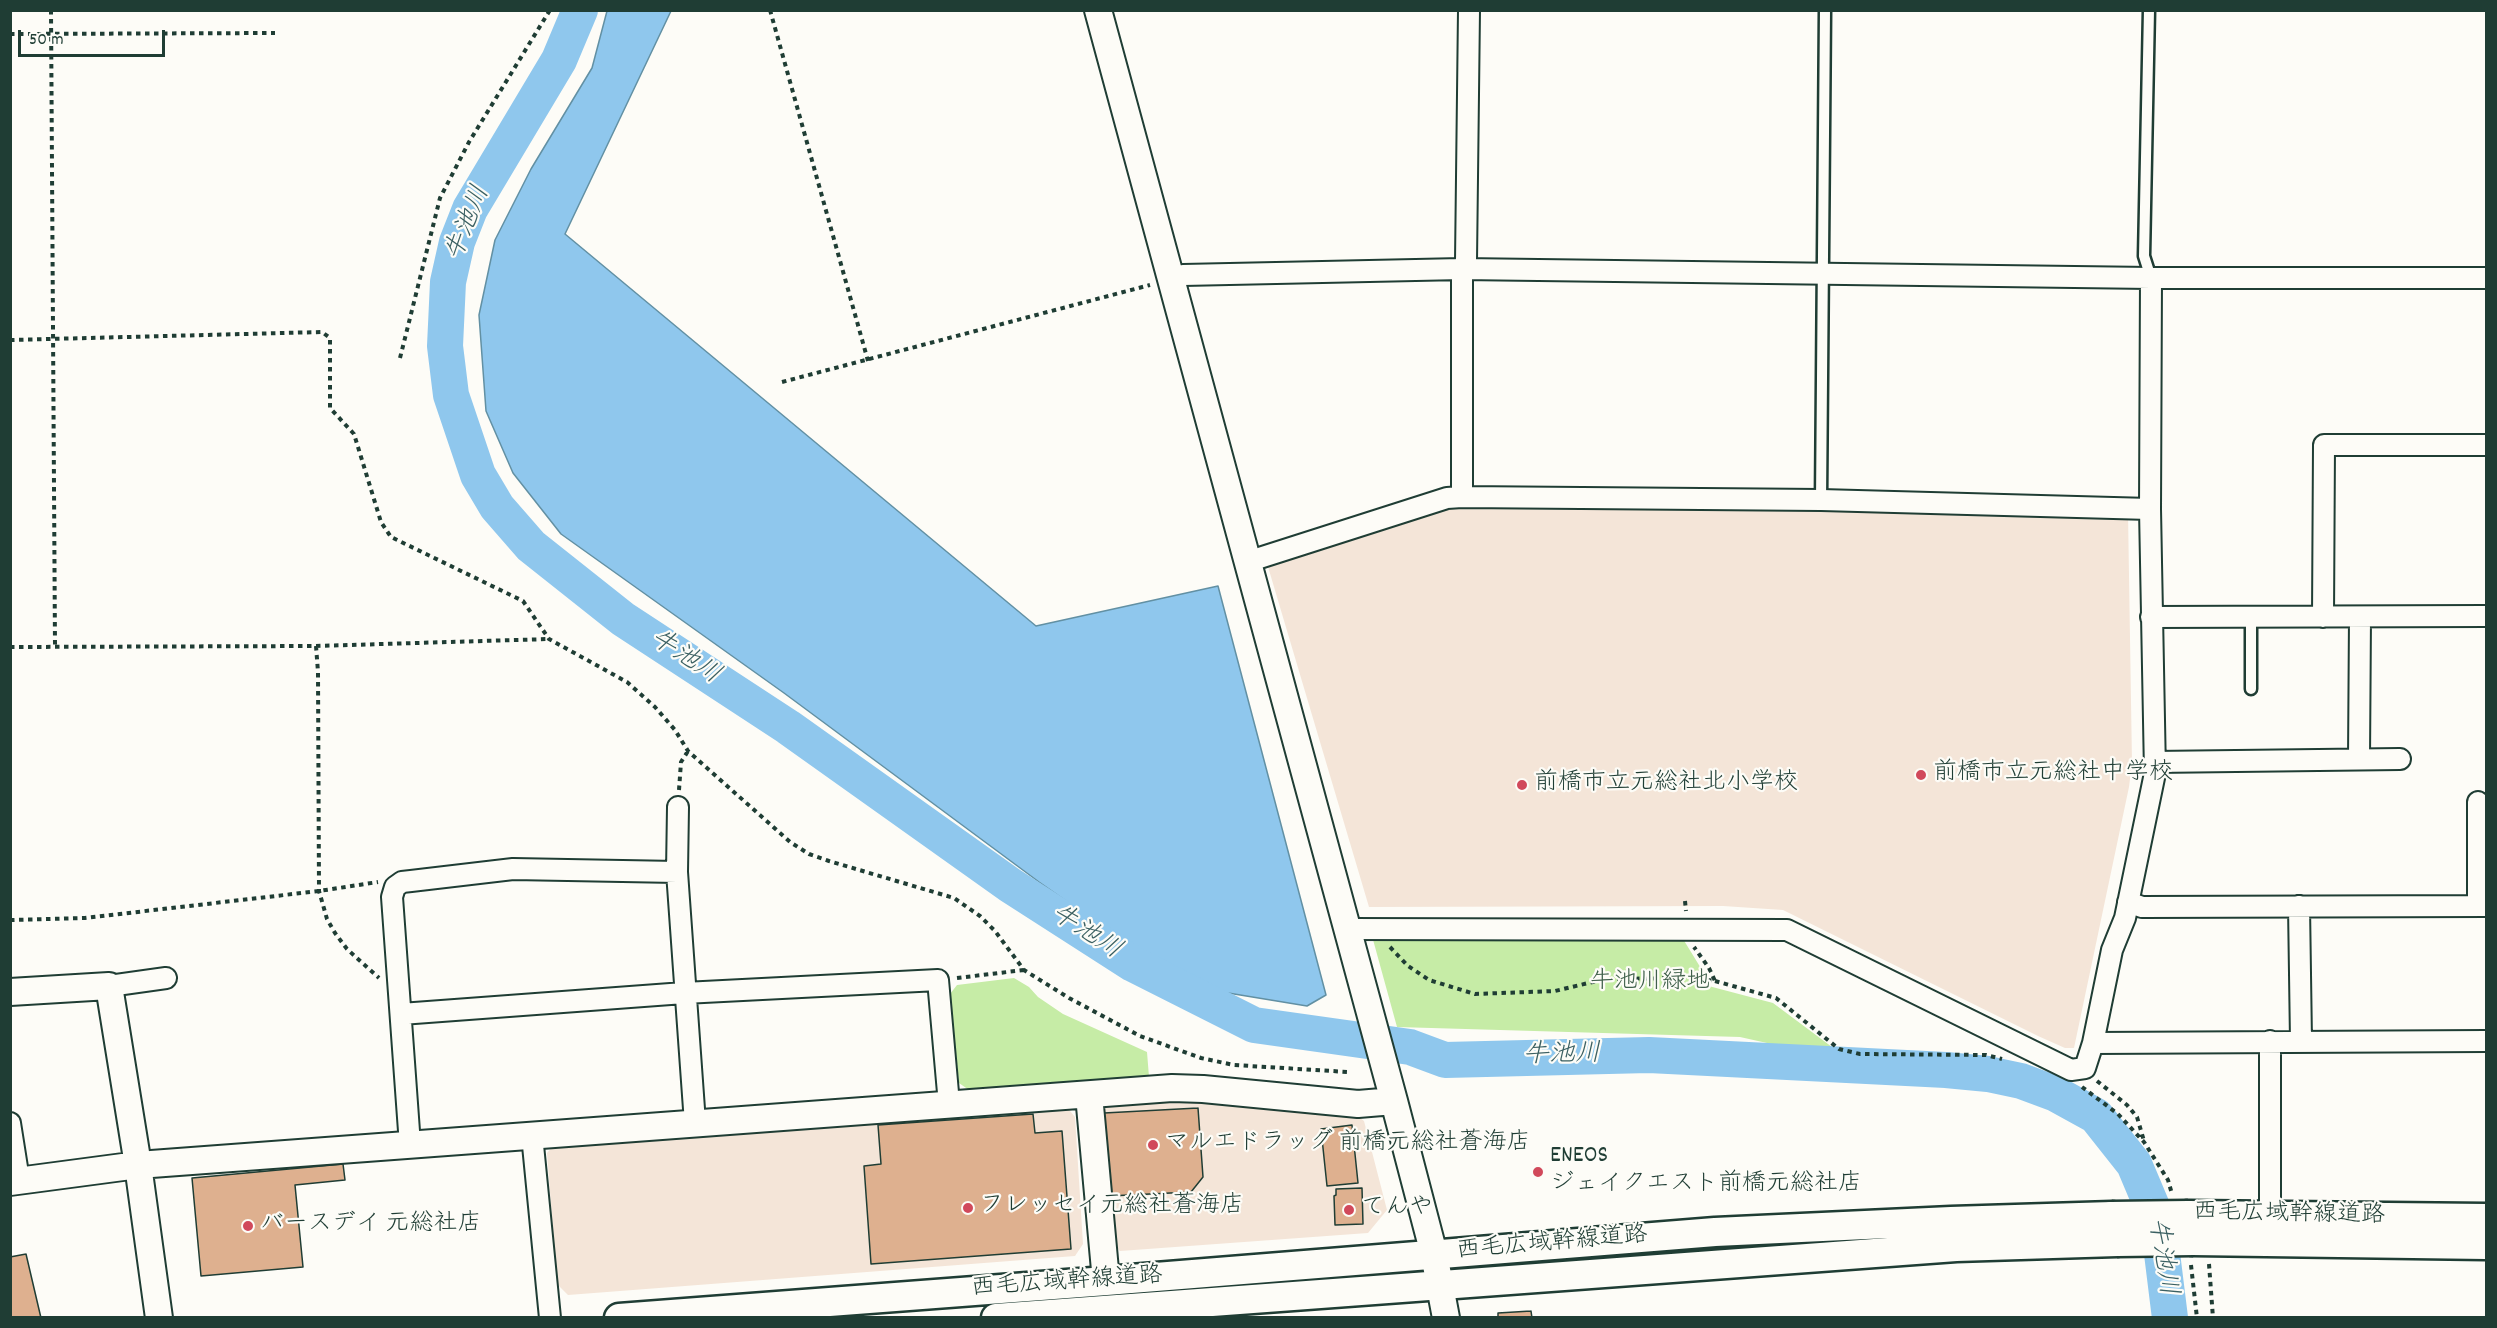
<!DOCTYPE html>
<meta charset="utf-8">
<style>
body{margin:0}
#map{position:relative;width:2497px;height:1328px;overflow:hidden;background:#fdfcf7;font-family:Dekko,sans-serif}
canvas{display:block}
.frame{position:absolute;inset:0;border:12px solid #1f3d34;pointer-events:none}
.scale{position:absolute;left:18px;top:30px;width:147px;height:27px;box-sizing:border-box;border:3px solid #1f3d34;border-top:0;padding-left:8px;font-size:18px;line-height:21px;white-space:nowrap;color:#1f3d34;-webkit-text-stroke:4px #fdfcf7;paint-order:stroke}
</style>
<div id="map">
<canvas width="2497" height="1328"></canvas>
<div class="frame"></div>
<div class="scale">50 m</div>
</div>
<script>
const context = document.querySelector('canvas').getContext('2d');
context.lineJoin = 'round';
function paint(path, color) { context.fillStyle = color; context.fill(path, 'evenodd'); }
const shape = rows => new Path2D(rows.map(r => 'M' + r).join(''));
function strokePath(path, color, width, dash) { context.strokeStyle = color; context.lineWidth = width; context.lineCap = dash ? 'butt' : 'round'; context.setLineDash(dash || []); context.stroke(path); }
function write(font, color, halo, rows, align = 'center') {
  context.font = font + ' Dekko,"Klee One",sans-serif'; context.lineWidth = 4.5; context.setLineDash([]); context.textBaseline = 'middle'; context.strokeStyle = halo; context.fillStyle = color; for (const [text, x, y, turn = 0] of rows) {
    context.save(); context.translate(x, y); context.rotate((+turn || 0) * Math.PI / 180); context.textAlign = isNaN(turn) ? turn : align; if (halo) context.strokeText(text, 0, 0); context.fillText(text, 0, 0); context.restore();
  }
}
const built = shape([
 [1446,508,2128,513,2132,763,2129,787,2074,1048,2065,1048,2038,1036,1783,910,1723,906,1369,907,1266,560],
 [1189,1100,1356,1115,1364,1121,1387,1210,1368,1233,1120,1251,1110,1241,1101,1115,1107,1105],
 [1066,1106,1075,1117,1083,1244,1075,1256,568,1295,557,1284,547,1153,555,1144]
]);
const green = shape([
 [1680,934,1702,970,1701,984,1773,1003,1832,1047,1829,1054,1812,1053,1740,1037,1397,1027,1372,936],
 [1014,978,1029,987,1038,997,1063,1014,1147,1052,1149,1077,969,1090,959,1083,950,994,957,985]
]);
const water = shape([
 [607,11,671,11,565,234,1036,626,1218,586,1326,995,1307,1006,1222,992,1136,950,1039,882,784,693,561,534,513,473,486,411,479,315,495,240,531,169,592,68,607,11]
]);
const river = shape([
 [580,10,559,60,470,209,457,242,448,282,445,346,451,395,478,475,497,507,531,546,623,619,788,727,1010,885,1133,964,1254,1025,1410,1047,1445,1060,1649,1055,1946,1070,1988,1074,2021,1081,2056,1094,2096,1116,2134,1164,2158,1221,2170,1318]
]);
const building = shape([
 [1198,1108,1203,1177,1191,1192,1109,1196,1104,1113,1198,1108],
 [1033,1114,1035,1133,1062,1131,1071,1249,871,1264,864,1166,881,1164,878,1125,1033,1114],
 [1352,1125,1358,1183,1327,1186,1321,1129,1352,1125],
 [343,1164,345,1180,295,1185,303,1267,201,1276,192,1178,343,1164],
 [1362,1188,1363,1224,1335,1225,1334,1196,1336,1195,1336,1189,1362,1188],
 [26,1254,41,1318,10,1318,10,1257,26,1254],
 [1531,1311,1532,1318,1498,1318,1498,1313,1531,1311]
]);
const path = shape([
 [51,10,55,646],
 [770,10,868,361],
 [10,34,275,33],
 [10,340,322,332,330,338,330,408,354,434,381,522,391,537,523,601,549,639,627,682,655,707,675,730,688,751,790,842,809,854,829,861,954,898,980,916,995,931,1024,970,1069,998,1140,1036,1201,1058,1234,1065,1348,1072],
 [400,358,440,198,469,142,550,10],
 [782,382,1150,285],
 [316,646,318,672,319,891,327,919,335,933,347,949,379,978],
 [10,647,316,646,549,639],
 [679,790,681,762,688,751],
 [1685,901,1686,911],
 [10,920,85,918,319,891,378,882],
 [1390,947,1408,966,1429,980,1475,994,1555,991,1605,979,1690,978,1715,981,1709,968,1694,947],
 [957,978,1024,970],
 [1715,981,1776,998,1839,1049,1860,1054,1986,1055,2002,1059],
 [2097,1081,2127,1105,2137,1117,2144,1141],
 [2082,1087,2118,1114,2144,1142,2168,1180,2172,1194],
 [2209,1264,2213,1318],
 [2191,1265,2197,1318]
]);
const service = shape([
 [2149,10,2144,256,2151,278],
 [1821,500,1825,10],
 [2251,616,2251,689]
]);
const minor = shape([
 [1171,279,1183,275,1462,269,2151,278,2486,278],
 [1462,497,1462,269,1466,261,1469,10],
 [2150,509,2151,278],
 [1250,561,1447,498,1462,497,1821,500,2150,509,2155,773,2125,918,2112,950,2093,1043,2085,1068,2071,1070,1787,930,1348,929],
 [2151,617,2486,616],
 [2323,617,2324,445,2486,445],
 [2359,759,2360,617],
 [2154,762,2400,759],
 [2478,802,2478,906],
 [678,807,677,872,695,1123],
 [2128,902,2142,907,2486,906],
 [2299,906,2301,1041],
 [109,986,166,978],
 [401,1014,684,993,938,980,949,1104],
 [2270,1041,2270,1216],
 [2093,1043,2486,1041],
 [10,1123,19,1180],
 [532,1135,550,1318],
 [410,1145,392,897,395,887,402,882,411,881,513,869,677,872]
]);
const tertiary = shape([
 [1098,10,1394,1101,1434,1254,1446,1318],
 [10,992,109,986,138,1165,159,1318],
 [1089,1095,1106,1281],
 [10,1182,138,1165,1172,1088,1203,1089,1358,1104,1394,1101]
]);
const secondary = shape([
 [2188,1215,2486,1218],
 [2193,1241,2486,1245],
 [619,1318,1106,1281,1715,1232,1951,1221,2112,1216],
 [996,1318,1956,1247,2117,1242]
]);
const secondaryBridge = shape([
 [2112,1216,2188,1215],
 [2117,1242,2193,1241]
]);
const markers = [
 [1921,775,6,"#d1495b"],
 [1522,785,6,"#d1495b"],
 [1153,1145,6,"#d1495b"],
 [1538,1172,6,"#d1495b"],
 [968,1208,6,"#d1495b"],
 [1349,1210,6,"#d1495b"],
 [248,1226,6,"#d1495b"]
];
const poiNames = [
 ["前橋市立元総社中学校",1933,775],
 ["前橋市立元総社北小学校",1534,785],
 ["マルエドラッグ 前橋元総社蒼海店",1165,1145],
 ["ENEOS",1550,1158],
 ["ジェイクエスト前橋元総社店",1550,1186],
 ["フレッセイ元総社蒼海店",980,1208],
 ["てんや",1361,1210],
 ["バースデイ 元総社店",260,1226]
];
const parkNames = [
 ["牛池川緑地",1650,984]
];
const streetNames = [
 ["西毛広域幹線道路",2289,1216,1],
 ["西毛広域幹線道路",1552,1245,-5],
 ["西毛広域幹線道路",1067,1284,-4]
];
const waterNames = [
 ["牛池川",470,224,-68],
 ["牛池川",684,659,33],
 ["牛池川",1085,934,33],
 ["牛池川",1562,1057,-1],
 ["牛池川",2160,1257,81]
];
paint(built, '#f4e5d8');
paint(green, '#c6eca6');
paint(water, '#8fc7ed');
strokePath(water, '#6290a3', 1.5);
strokePath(river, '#8fc7ed', 36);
paint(building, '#deb08f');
strokePath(building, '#1f3d34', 1.5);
strokePath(service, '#1f3d34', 15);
strokePath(minor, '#1f3d34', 24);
strokePath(tertiary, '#1f3d34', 30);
strokePath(secondary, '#1f3d34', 33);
strokePath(path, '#1f3d34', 4, [4.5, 4.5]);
strokePath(service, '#fdfcf7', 10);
strokePath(minor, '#fdfcf7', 20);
strokePath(tertiary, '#fdfcf7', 26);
strokePath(secondary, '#fdfcf7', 28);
strokePath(secondaryBridge, '#1f3d34', 33, []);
strokePath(secondaryBridge, '#fdfcf7', 28);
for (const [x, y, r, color] of markers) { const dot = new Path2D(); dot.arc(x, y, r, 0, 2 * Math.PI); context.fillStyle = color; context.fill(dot); strokePath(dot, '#fdfcf7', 2); }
write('24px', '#1f3d34', '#fdfcf7', poiNames, 'left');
write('24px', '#40604b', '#fdfcf7', parkNames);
write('24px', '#1f3d34', '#fdfcf7', streetNames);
write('italic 26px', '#3b6062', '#fdfcf7', waterNames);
</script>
